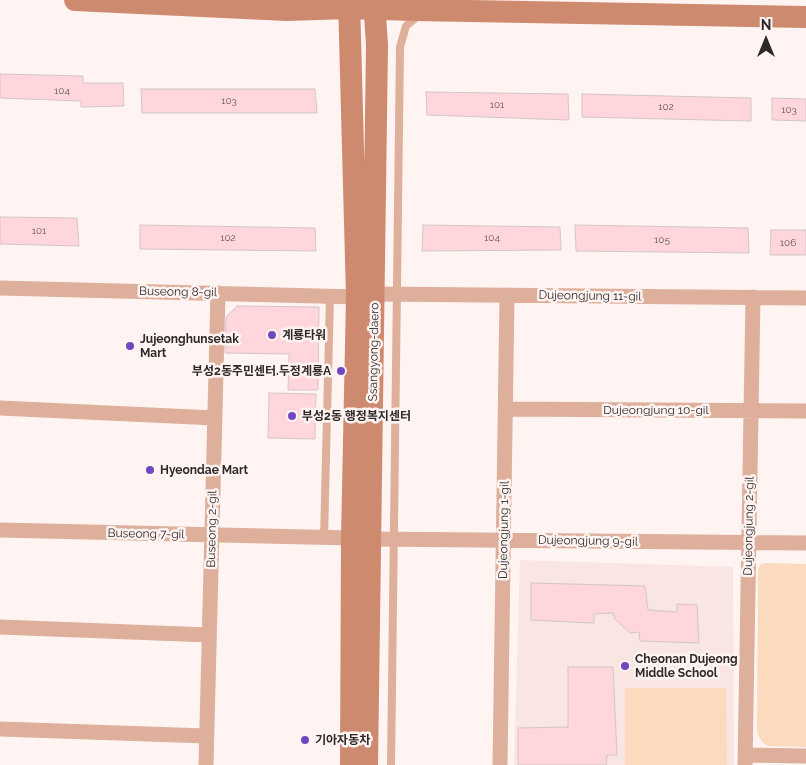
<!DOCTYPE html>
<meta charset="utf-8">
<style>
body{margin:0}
#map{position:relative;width:806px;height:765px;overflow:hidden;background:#fff4f2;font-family:Raleway,sans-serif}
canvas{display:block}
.north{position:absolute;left:741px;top:15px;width:50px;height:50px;-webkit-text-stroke:4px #fff4f2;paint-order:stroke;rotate:0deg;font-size:14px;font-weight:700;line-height:20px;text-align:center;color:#2d2929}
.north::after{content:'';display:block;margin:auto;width:18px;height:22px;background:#2d2929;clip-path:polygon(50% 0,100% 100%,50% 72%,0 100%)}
</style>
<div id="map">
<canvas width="806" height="765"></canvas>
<div class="north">N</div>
</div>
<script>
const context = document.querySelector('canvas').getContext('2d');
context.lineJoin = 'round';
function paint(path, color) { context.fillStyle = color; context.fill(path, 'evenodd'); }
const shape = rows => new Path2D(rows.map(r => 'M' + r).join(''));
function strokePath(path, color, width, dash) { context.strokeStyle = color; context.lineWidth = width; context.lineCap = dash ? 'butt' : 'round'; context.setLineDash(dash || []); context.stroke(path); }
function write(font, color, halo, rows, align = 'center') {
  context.font = font + ' Raleway,"Noto Sans KR",sans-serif'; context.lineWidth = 5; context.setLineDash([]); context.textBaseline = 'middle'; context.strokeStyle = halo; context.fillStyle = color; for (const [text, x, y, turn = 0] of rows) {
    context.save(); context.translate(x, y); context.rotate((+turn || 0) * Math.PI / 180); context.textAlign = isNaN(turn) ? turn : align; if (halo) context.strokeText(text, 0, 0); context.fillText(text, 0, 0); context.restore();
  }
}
const built = shape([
 [520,560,733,567,734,765,514,765]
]);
const green = shape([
 [765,563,806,564,806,747,768,746,762,742,757,733,758,570,760,565],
 [625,688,726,688,727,765,625,765]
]);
const building = shape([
 [0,74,83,76,83,83,123,83,124,106,81,107,81,101,0,98,0,74],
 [141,89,315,89,317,113,142,113,141,89],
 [426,92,568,94,569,120,427,115,426,92],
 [582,94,751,98,751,121,582,117,582,94],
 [772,98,806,99,806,121,772,120,772,98],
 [0,217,77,218,79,246,0,244,0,217],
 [140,225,315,228,316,251,140,249,140,225],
 [423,225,560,227,561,250,422,251,423,225],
 [575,225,748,228,749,253,576,251,575,225],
 [771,230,806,230,806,255,770,255,771,230],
 [237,306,319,307,318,390,288,390,289,354,225,353,226,317,237,306],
 [269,393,316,394,315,439,268,438,269,393],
 [531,583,645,586,648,610,677,612,677,604,697,605,699,643,640,641,639,632,630,633,615,619,613,613,594,614,594,623,531,620,531,583],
 [568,667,613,667,617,755,607,755,606,765,518,765,518,728,568,727,568,667]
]);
const lane = shape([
 [324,538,330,296],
 [391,765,400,47,406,26,418,16]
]);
const street = shape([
 [0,288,357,297],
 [375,294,806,298],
 [0,408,215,418],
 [506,409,806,411],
 [0,530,352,538],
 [370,539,806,543],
 [0,627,209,635],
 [0,729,207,736],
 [745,755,806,756],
 [206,765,218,293],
 [500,765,507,295],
 [745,765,753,297]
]);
const secondary = shape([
 [75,0,287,10,349,8,414,10,806,17],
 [349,0,357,297,352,538,351,765],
 [367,765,377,45,374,0]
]);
const markers = [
 [272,335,5,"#7147bf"],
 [130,346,5,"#7147bf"],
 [341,371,5,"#7147bf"],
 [292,416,5,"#7147bf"],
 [150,470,5,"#7147bf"],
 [625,666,5,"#7147bf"],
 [305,740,5,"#7147bf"]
];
const numberNames = [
 ["104",62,91],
 ["103",229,101],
 ["101",497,105],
 ["102",666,107],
 ["103",789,110],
 ["101",39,231],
 ["102",228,238],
 ["104",492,238],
 ["105",662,240],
 ["106",788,243]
];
const streetNames = [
 ["Buseong 8-gil",178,292,1],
 ["Dujeongjung 11-gil",590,296,1],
 ["Ssangyong-daero",374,352,-89],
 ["Dujeongjung 10-gil",656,410],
 ["Dujeongjung 2-gil",749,526,-89],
 ["Buseong 2-gil",212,529,-89],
 ["Dujeongjung 1-gil",504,530,-89],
 ["Buseong 7-gil",146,534,1],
 ["Dujeongjung 9-gil",588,541,1]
];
const poiNames = [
 ["계룡타워",282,335],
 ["Jujeonghunsetak",140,339],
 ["Mart",140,353],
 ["부성2동주민센터.두정계룡A",331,371,"right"],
 ["부성2동 행정복지센터",302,416],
 ["Hyeondae Mart",160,470],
 ["Cheonan Dujeong",635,659],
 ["Middle School",635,673],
 ["기아자동차",315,740]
];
paint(built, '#f9e5e2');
paint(green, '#fbdabe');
paint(building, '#fed6dc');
strokePath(building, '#d1c6c8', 1);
strokePath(lane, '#deaf9b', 8);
strokePath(street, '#deaf9b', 15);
strokePath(secondary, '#ce8a6e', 22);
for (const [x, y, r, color] of markers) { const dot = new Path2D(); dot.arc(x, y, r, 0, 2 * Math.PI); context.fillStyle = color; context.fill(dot); strokePath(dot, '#fff4f2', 2); }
write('10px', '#615456', null, numberNames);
write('12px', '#2d2929', '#fff4f2', streetNames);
write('bold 12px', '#2d2929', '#fff4f2', poiNames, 'left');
</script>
